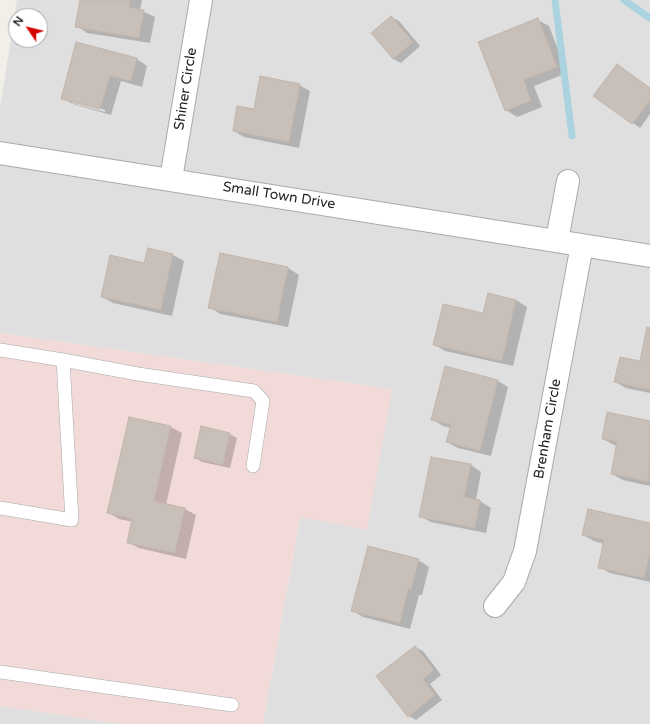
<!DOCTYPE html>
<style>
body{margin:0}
#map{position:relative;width:650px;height:724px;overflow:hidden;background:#f2efe9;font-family:"Varela Round",sans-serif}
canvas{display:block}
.north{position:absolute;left:8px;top:8px;width:40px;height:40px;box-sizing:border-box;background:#fff;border:1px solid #a7a7a7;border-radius:50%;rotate:305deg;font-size:11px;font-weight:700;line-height:16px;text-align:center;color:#222}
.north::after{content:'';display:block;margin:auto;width:14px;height:18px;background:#d40000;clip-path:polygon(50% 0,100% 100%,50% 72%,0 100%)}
</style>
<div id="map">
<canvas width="650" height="724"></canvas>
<div class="north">N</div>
</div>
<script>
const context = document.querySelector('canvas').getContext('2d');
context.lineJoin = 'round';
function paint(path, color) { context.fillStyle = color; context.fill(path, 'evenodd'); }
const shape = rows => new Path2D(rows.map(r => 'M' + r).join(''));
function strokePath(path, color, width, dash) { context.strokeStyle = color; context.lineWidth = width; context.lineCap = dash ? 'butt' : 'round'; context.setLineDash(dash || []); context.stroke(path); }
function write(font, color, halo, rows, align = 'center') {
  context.font = font + ' "Varela Round",sans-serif'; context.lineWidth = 3; context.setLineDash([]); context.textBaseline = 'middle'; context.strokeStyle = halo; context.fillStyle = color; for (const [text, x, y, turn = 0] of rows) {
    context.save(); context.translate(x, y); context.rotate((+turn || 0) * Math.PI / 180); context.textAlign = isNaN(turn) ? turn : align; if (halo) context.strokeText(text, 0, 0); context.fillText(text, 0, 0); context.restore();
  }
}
const residential = shape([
 [17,0,650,0,650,724,263,724,300,517,392,389,0,333,0,108],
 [16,16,40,16,40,40,16,40],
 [0,706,122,724,0,724]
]);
const commercial = shape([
 [0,333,392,389,367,530,300,517,263,724,122,724,0,706]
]);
const shadow = shape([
 [81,0,142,0,140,10,155,17,150,43,87,33,77,26],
 [391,17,399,21,420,46,401,63,393,59],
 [538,20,549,26,567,73,534,86,542,107,517,117,506,110],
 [137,59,147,66,142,87,121,81,111,115,73,104,62,98],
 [72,101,105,110,105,112,72,103],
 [617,65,650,88,650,114,640,128,595,96],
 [299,85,310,91,299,148,244,137,234,131,255,110],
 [148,250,173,255,184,261,172,316,113,303,102,297,145,264],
 [221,255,288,268,299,275,288,327,220,314,210,307],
 [488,294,516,300,527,307,513,366,445,351,435,345,484,315],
 [650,329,650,393,626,388,615,382,641,362],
 [498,381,508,387,491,456,458,448,447,442,451,428,443,426,432,419],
 [608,414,650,422,650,486,623,480,612,474,618,446,614,445,603,439],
 [130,418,171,427,182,433,166,505,185,509,196,515,186,559,139,548,128,542,133,522,119,519,109,513],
 [229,434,237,438,230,468,202,462,195,458],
 [471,465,481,472,476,500,480,501,491,508,486,533,431,522,420,516],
 [650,524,650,582,610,573,599,567,604,544,594,541,583,535],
 [418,560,429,567,422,595,419,595,410,629,363,617,352,610],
 [415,647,423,651,441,675,430,684,442,700,416,720,409,716]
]);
const stream = shape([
 [555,0,572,136],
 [624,0,650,18]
]);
const building = shape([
 [80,0,130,0,129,7,144,10,139,38,75,27,80,0],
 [391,16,413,42,393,59,371,33,391,16],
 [538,18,557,67,524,80,531,101,505,111,478,42,538,18],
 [76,42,137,58,131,81,110,76,100,109,61,99,76,42],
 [617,64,650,88,650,101,632,124,593,96,617,64],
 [260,76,300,84,289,142,233,131,237,106,254,109,260,76],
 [148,248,173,254,161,310,101,297,110,255,144,263,148,248],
 [220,253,288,267,277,322,208,308,220,253],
 [488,293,516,300,502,361,433,345,443,304,483,313,488,293],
 [647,327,650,328,650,390,614,382,620,357,640,361,647,327],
 [445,366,498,380,480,451,446,442,451,425,431,420,445,366],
 [607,412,650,421,649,482,611,474,617,442,602,439,607,412],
 [129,417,171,426,154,501,185,508,175,553,127,543,132,519,107,513,129,417],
 [201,426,230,433,223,465,194,458,201,426],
 [431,457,471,464,464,497,480,500,475,528,419,517,431,457],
 [588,509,650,523,650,553,644,578,598,568,604,540,582,535,588,509],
 [368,546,419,559,411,590,408,589,400,623,351,611,368,546],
 [415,646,434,670,423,679,435,695,408,717,376,676,415,646]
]);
const lane = shape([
 [0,350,63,360,138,374,254,391,263,401,253,466],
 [0,508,72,520,63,360],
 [0,672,232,705]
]);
const street = shape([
 [0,153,650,256],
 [171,179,201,0],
 [557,240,568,181],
 [495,606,514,582,525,551,582,245]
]);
const streetNames = [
 ["Shiner Circle",186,89,-81],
 ["Small Town Drive",279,196,9],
 ["Brenham Circle",548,429,-80]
];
paint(residential, '#e0dfdf');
paint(commercial, '#f2dad9');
paint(shadow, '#0003');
strokePath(stream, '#aad3df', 7);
paint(building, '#c7bfb8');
strokePath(building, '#c4b6ab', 1);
strokePath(lane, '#a9a9a9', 14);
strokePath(street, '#a9a9a9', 24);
strokePath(lane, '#fff', 13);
strokePath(street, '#fff', 22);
write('14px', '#222', '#fff', streetNames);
</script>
